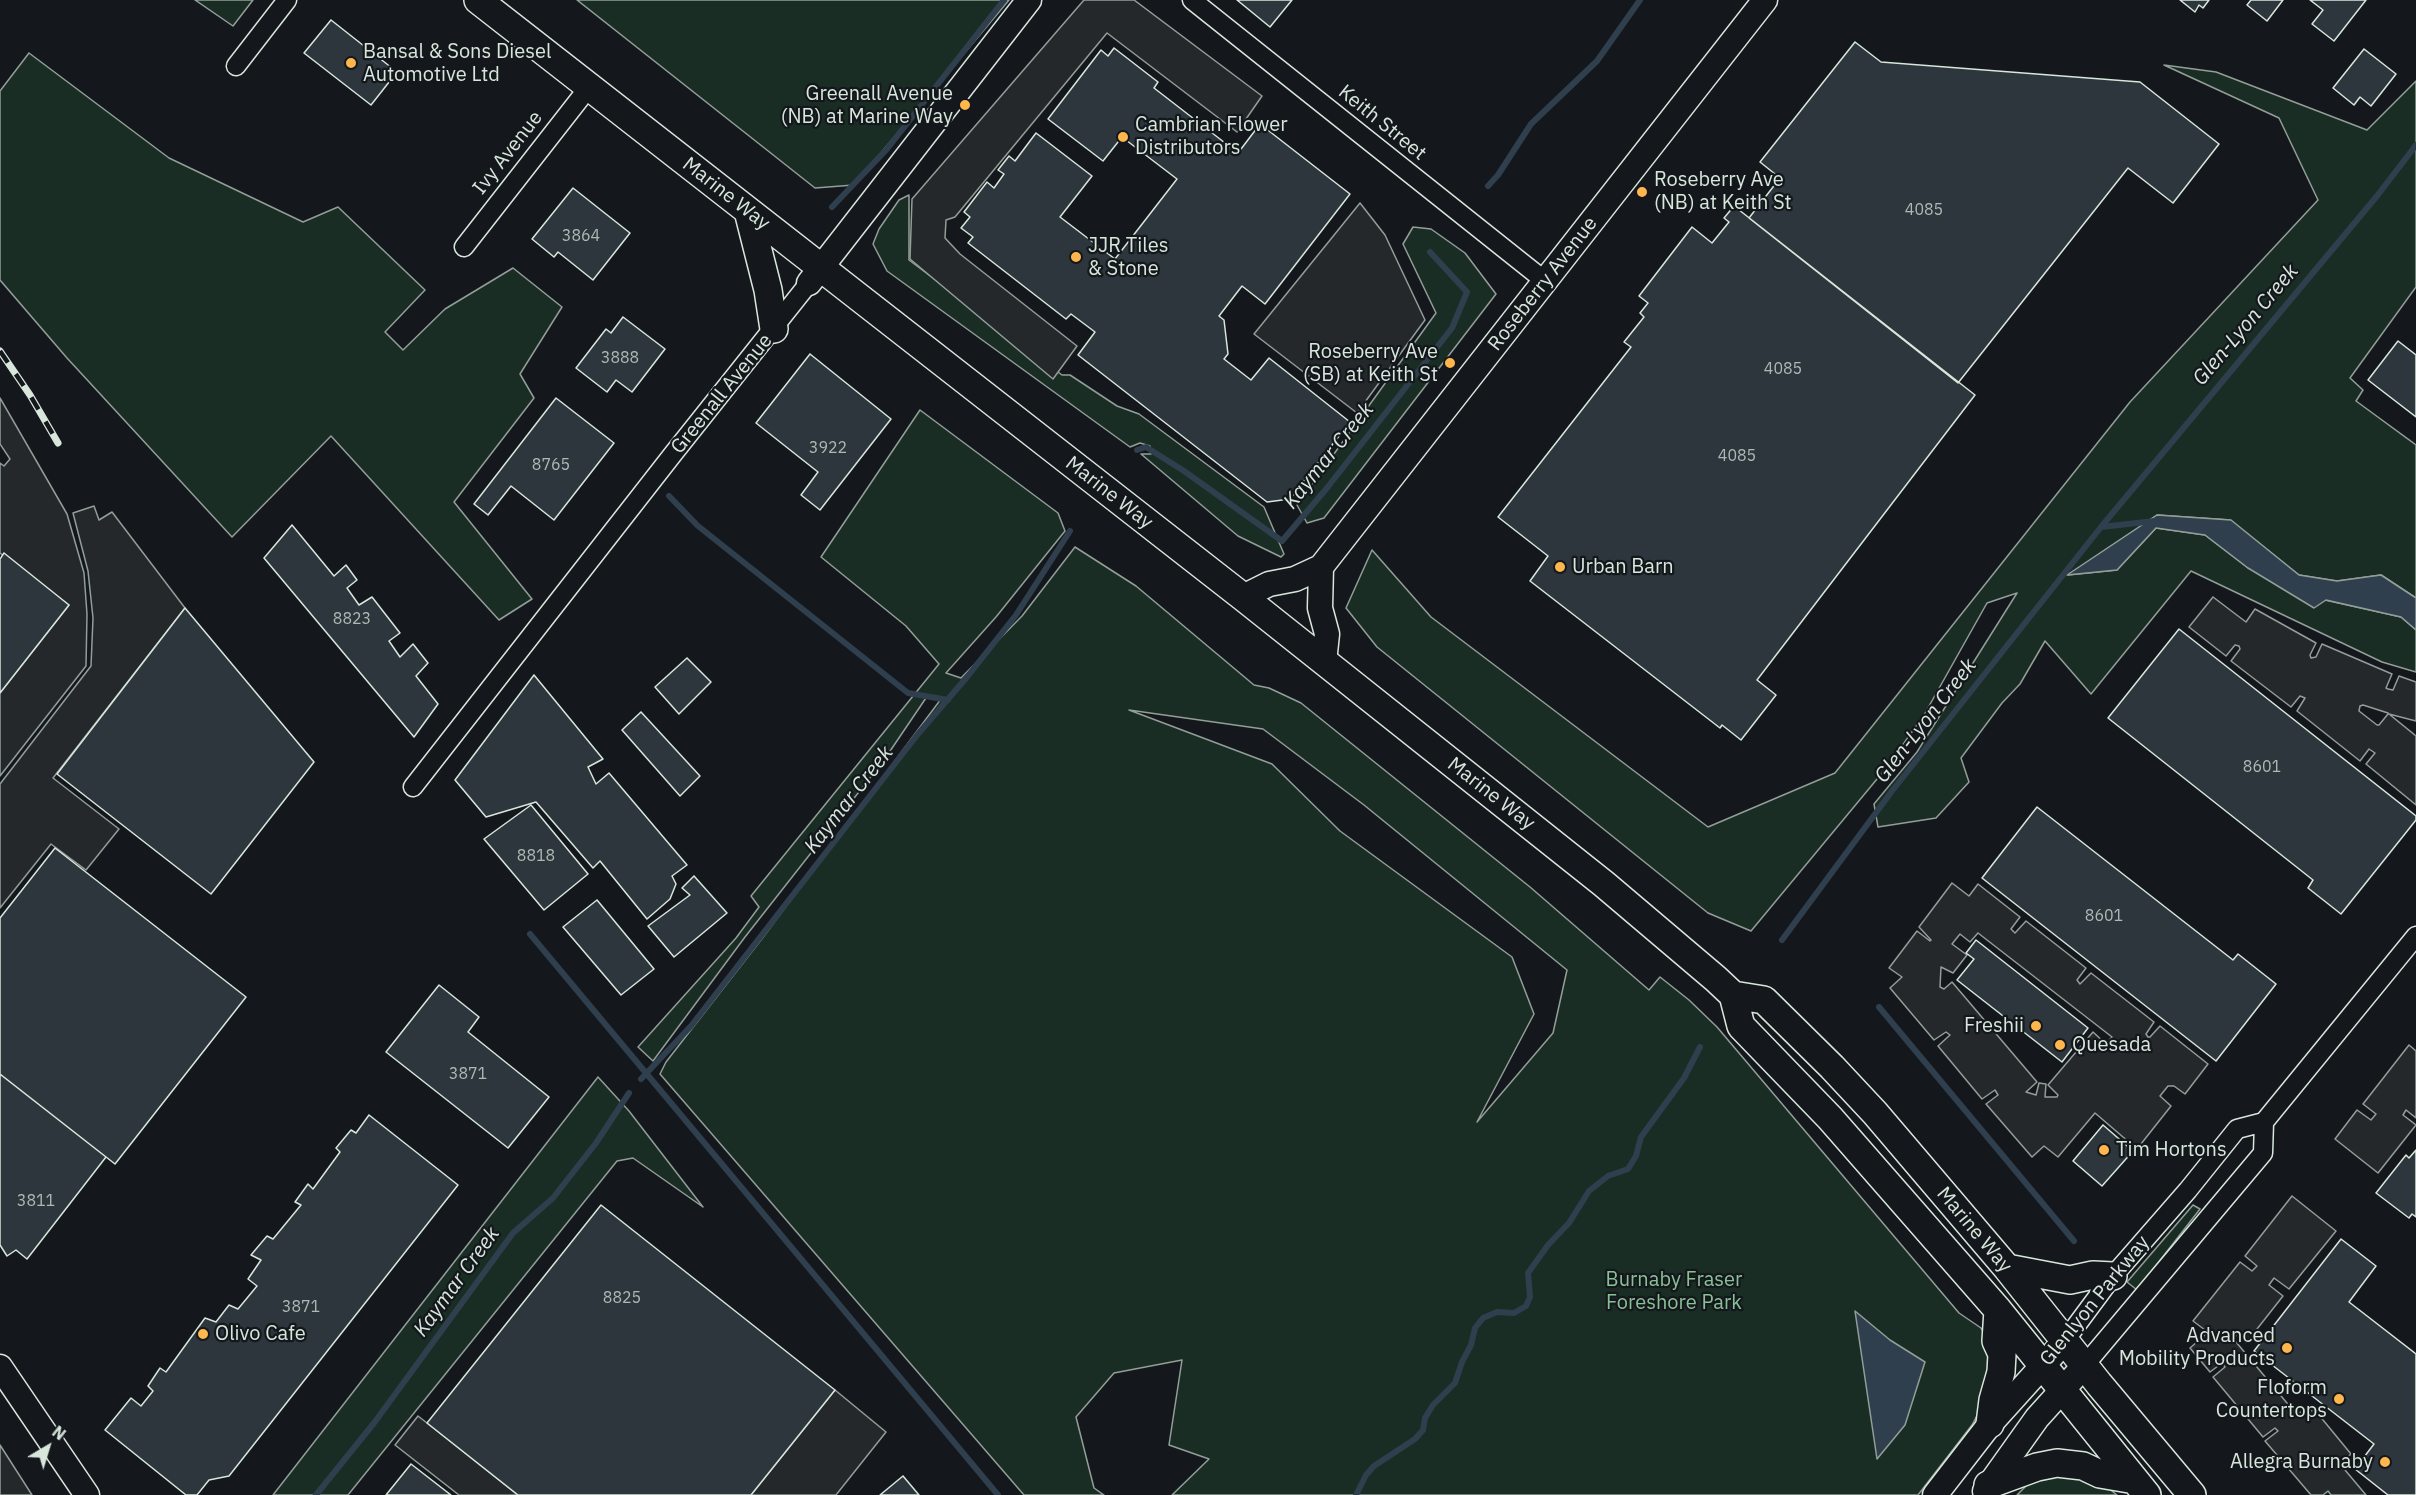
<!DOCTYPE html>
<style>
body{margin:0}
#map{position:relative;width:2416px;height:1495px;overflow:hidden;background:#14181c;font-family:"IBM Plex Sans",sans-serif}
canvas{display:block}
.north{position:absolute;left:18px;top:1417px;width:60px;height:60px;-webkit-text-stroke:4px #14181c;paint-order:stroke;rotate:38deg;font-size:16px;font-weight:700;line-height:24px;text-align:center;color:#d8e6dc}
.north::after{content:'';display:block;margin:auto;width:21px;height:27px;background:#d8e6dc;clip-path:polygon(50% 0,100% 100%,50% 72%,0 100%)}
</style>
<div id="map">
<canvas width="2416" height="1495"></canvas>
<div class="north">N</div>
</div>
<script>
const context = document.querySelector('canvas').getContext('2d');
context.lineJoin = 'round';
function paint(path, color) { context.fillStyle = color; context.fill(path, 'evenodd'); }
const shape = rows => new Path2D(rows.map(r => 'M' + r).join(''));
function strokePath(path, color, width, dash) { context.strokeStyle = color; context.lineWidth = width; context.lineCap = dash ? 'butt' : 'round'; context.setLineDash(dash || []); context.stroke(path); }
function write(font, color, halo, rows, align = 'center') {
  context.font = font + ' "IBM Plex Sans",sans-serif'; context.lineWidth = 4.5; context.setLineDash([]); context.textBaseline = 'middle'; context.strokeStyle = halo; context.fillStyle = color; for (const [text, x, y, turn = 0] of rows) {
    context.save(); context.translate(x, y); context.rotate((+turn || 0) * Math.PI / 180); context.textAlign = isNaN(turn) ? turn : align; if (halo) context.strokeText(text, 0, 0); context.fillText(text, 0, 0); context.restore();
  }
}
const green = shape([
 [195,0,253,0,233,26,195,0],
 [577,0,1009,0,854,185,815,188,577,0],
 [29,53,169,158,303,222,338,207,425,290,385,332,403,350,445,309,513,268,562,307,520,374,534,398,454,502,532,599,499,620,331,436,232,537,67,358,0,280,0,91,29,53],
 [2164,65,2216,72,2367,130,2416,81,2416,287,2350,378,2363,390,2356,401,2416,445,2416,598,2381,575,2337,581,2299,575,2230,520,2157,515,2068,575,2117,570,2156,528,2205,535,2248,568,2325,600,2401,617,2416,630,2416,672,2382,662,2191,571,2091,694,2045,641,2020,684,2002,703,1961,758,1969,782,1936,818,1878,827,1874,804,1917,752,2017,593,1987,603,1924,715,1887,767,1751,931,1708,913,1377,647,1346,608,1372,550,1431,617,1708,827,1835,773,2130,402,2318,200,2279,118,2164,65],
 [909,195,909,260,1062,375,1070,375,1117,406,1139,414,1264,507,1284,554,1281,557,1238,536,1141,454,1151,454,1150,446,1140,443,1130,447,887,271,873,244,879,229,899,200,909,195],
 [1413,227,1431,229,1465,253,1496,294,1324,518,1307,523,1297,505,1436,313,1403,244,1413,227],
 [920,410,1058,513,1065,531,996,617,946,673,961,678,1022,616,1075,547,1136,586,1254,685,1269,688,1301,703,1530,887,1649,990,1660,977,1689,1000,1717,1027,1959,1313,1981,1328,1984,1333,1993,1359,1980,1410,1972,1425,1918,1495,1172,1495,1209,1459,1169,1445,1182,1360,1114,1373,1076,1417,1094,1488,1104,1495,1024,1495,660,1074,666,1062,764,936,941,699,928,695,884,760,745,937,653,1061,638,1047,736,938,759,907,751,896,939,664,906,626,821,557,920,410],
 [1129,710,1263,729,1364,805,1567,970,1553,1033,1477,1122,1534,1014,1512,957,1340,831,1272,764,1129,710],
 [598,1077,629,1111,703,1207,633,1158,617,1161,348,1495,273,1495,598,1077],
 [2193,1205,2200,1209,2137,1290,2127,1282,2193,1205],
 [2058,1472,2107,1487,2117,1495,2017,1495,2028,1484,2058,1472]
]);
const parking = shape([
 [1084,0,1134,0,1262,96,1237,132,1107,33,955,217,946,220,945,238,960,254,1077,346,1053,379,910,259,912,199,1084,0],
 [1360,203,1385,235,1425,320,1357,413,1254,334,1360,203],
 [0,398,67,514,84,573,87,614,86,666,0,776,0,693,69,605,0,553,0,463,4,466,10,459,0,444,0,398],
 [94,506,99,520,112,512,185,608,53,778,119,829,86,870,51,844,0,908,0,784,91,666,93,618,88,571,73,513,94,506],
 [2213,597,2246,622,2255,609,2316,643,2310,655,2311,658,2316,657,2322,644,2392,674,2386,688,2388,689,2393,690,2399,676,2416,682,2416,721,2389,714,2416,736,2416,805,2366,764,2375,753,2369,749,2360,761,2297,711,2305,698,2300,696,2291,707,2231,661,2240,649,2239,646,2235,645,2226,656,2189,627,2213,597],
 [2363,705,2388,713,2388,714,2379,725,2377,725,2359,711,2360,706,2363,705],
 [1952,883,1969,896,1978,884,2020,917,2011,929,2015,933,2026,921,2086,968,2077,980,2080,984,2091,973,2154,1022,2146,1034,2148,1037,2150,1037,2160,1026,2208,1064,2185,1094,2174,1086,2168,1086,2160,1096,2171,1106,2137,1149,2095,1113,2058,1157,2044,1146,2032,1157,1986,1104,1998,1095,1995,1090,1982,1099,1938,1046,1950,1035,1946,1032,1934,1040,1890,988,1902,977,1889,968,1917,931,1930,941,1931,940,1919,927,1952,883],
 [1978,933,2112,1037,2106,1044,2093,1032,2048,1085,2058,1095,2057,1097,2045,1097,2046,1084,2039,1083,2036,1095,2026,1092,2037,1082,1952,982,1944,989,1940,987,1941,967,1953,973,1967,955,1952,944,1960,934,1970,942,1978,933],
 [2409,1045,2416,1051,2416,1118,2406,1110,2403,1115,2416,1125,2378,1173,2335,1139,2357,1110,2371,1120,2376,1114,2363,1104,2409,1045],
 [2292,1196,2336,1231,2289,1289,2274,1278,2269,1285,2283,1296,2246,1343,2233,1333,2231,1336,2297,1415,2308,1406,2312,1411,2314,1409,2351,1454,2340,1464,2366,1495,2331,1495,2328,1491,2323,1495,2311,1495,2265,1441,2278,1431,2275,1428,2263,1437,2213,1377,2225,1367,2222,1363,2210,1372,2190,1348,2206,1334,2205,1330,2193,1321,2240,1262,2252,1271,2257,1266,2245,1256,2292,1196],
 [835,1390,886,1432,836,1495,751,1495,835,1390],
 [418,1416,427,1423,518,1495,459,1495,395,1445,418,1416],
 [0,1445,32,1495,0,1495,0,1445]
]);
const water = shape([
 [2157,515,2231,520,2299,575,2337,581,2381,575,2416,598,2416,630,2401,617,2326,600,2314,608,2248,568,2205,535,2156,528,2117,570,2067,575,2157,515],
 [1855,1311,1890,1340,1925,1362,1905,1425,1877,1459,1855,1311]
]);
const stream = shape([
 [1488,186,1498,175,1531,124,1597,61,1640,0],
 [832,207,887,149,1004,0],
 [1137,450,1146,447,1184,471,1282,541,1327,488,1452,328,1467,292,1430,252],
 [669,496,698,526,908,693,948,700],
 [2101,527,2377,196,2416,145],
 [530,934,998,1495],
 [1782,940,1892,791,2101,527,2155,521],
 [1879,1007,2074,1241],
 [641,1079,691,1026,918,734,967,677,1016,615,1070,531],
 [316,1495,374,1423,513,1233,553,1198,596,1143,629,1093],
 [1356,1495,1366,1475,1374,1466,1415,1439,1423,1430,1425,1418,1433,1405,1455,1383,1462,1362,1471,1345,1475,1328,1483,1318,1497,1312,1514,1313,1526,1306,1530,1297,1528,1273,1548,1245,1569,1223,1589,1191,1608,1176,1628,1169,1636,1156,1641,1137,1684,1078,1700,1047]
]);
const building = shape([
 [1237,0,1292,0,1270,27,1237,0],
 [2180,0,2209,0,2203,8,2199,5,2195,12,2180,0],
 [2251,0,2283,0,2267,21,2247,5,2251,0],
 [2310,0,2366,0,2334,41,2312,24,2323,10,2310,0],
 [331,20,397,72,371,105,304,53,331,20],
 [1855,42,1881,62,2140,82,2219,144,2173,203,2128,168,1958,383,1749,218,1780,178,1760,162,1855,42],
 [1114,48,1158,82,1154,88,1238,153,1260,124,1350,194,1265,304,1242,286,1219,316,1224,320,1228,354,1224,359,1251,380,1269,358,1350,422,1290,499,1267,502,1078,355,1095,332,1071,314,1066,319,968,243,973,237,961,228,970,217,964,212,987,182,994,188,1004,174,998,170,1009,156,1015,161,1036,133,1092,176,1060,217,1115,259,1177,179,1122,137,1103,161,1048,119,1101,50,1108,56,1114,48],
 [2364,49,2396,74,2371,106,2360,97,2354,105,2333,88,2364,49],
 [573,188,630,233,593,280,558,252,554,257,532,239,573,188],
 [1734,206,1975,395,1757,680,1776,695,1741,740,1722,725,1720,728,1530,581,1548,556,1498,517,1631,347,1624,342,1644,317,1640,313,1648,303,1639,296,1692,227,1712,243,1729,222,1724,218,1734,206],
 [623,317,665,349,632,392,616,380,607,392,576,368,606,329,611,333,623,317],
 [2398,341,2416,355,2416,417,2368,380,2398,341],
 [810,354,891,419,820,510,801,495,818,472,756,423,810,354],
 [556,398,614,443,554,520,511,486,488,515,474,504,556,398],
 [292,525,334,576,346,565,357,580,347,588,359,605,372,597,400,633,389,641,400,657,413,644,428,663,416,676,438,704,414,737,264,558,292,525],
 [4,553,69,605,0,693,0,559,4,553],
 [185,608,314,762,211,894,57,774,185,608],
 [2179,629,2416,816,2416,820,2341,914,2308,888,2313,880,2108,718,2179,629],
 [687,658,711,682,679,714,655,687,687,658],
 [534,675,603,759,588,767,596,784,609,773,687,865,672,876,676,884,670,899,647,919,600,861,593,868,536,802,486,817,455,780,534,675],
 [641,712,700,776,680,796,622,730,641,712],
 [531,805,588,874,544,910,484,839,531,805],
 [2037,807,2233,960,2238,954,2276,984,2216,1061,1982,878,2037,807],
 [55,848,246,997,115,1164,0,1074,0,918,55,848],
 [694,876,727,913,674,957,648,926,690,895,682,888,694,876],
 [597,900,654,969,621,995,563,927,597,900],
 [1976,940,2088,1028,2062,1062,1957,980,1974,959,1966,953,1976,940],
 [439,985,479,1017,468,1032,549,1097,508,1148,386,1052,439,985],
 [0,1074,106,1157,27,1259,16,1250,7,1256,0,1245,0,1074],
 [369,1115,458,1185,229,1476,209,1480,197,1495,186,1495,105,1430,131,1398,141,1406,153,1391,148,1386,160,1368,166,1372,205,1318,216,1322,229,1305,238,1309,257,1286,248,1279,261,1260,251,1255,267,1236,273,1239,301,1205,295,1202,308,1184,313,1189,340,1152,336,1148,351,1130,356,1133,369,1115],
 [2103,1125,2133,1151,2102,1186,2073,1161,2103,1125],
 [2416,1150,2416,1217,2412,1214,2409,1218,2376,1193,2406,1155,2409,1158,2416,1150],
 [601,1205,835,1390,751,1495,518,1495,427,1423,601,1205],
 [2341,1239,2376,1266,2349,1302,2416,1354,2416,1495,2388,1495,2355,1469,2374,1444,2254,1351,2341,1239],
 [411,1464,451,1495,386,1495,411,1464],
 [903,1476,919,1495,880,1495,903,1476]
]);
const street = shape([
 [1192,0,1545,281],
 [236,66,287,0],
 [464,247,589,87],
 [413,787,673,454,809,283],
 [2064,1342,2113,1276,2188,1190,2237,1129,2264,1122,2416,936],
 [2084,1366,2263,1153,2264,1122]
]);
const secondary = shape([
 [809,283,1029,0],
 [1321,567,1320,608,1327,634,1324,662],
 [1243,597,1269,584,1295,579,1321,567,1765,0],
 [0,1367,87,1495],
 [1985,1491,2037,1418,2084,1366],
 [1935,1495,1990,1424,2064,1342]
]);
const primary = shape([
 [478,0,1243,597,1604,884,1716,979,1733,995,1741,1026,1830,1118,1998,1310,2147,1495],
 [748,211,768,290,774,329],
 [1733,995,1764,1000,1832,1067,1875,1113,2007,1268,2099,1384,2192,1495],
 [2007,1268,2070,1280,2093,1275,2113,1276],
 [1990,1424,1993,1400,2001,1372,2002,1354,1996,1341,1998,1310],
 [1988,1485,2037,1467,2057,1463,2083,1466,2100,1474,2135,1480]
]);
const rail = shape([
 [0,351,30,395,58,443]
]);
const markers = [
 [351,63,6,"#ffb74d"],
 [965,105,6,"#ffb74d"],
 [1123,137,6,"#ffb74d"],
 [1642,192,6,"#ffb74d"],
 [1076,257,6,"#ffb74d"],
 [1450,363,6,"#ffb74d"],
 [1560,567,6,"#ffb74d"],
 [2036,1026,6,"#ffb74d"],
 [2060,1045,6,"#ffb74d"],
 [2104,1150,6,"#ffb74d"],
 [203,1334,6,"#ffb74d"],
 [2287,1348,6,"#ffb74d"],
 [2339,1399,6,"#ffb74d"],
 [2385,1462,6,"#ffb74d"]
];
const numberNames = [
 ["4085",1924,210],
 ["3864",581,236],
 ["3888",620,358],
 ["4085",1783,369],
 ["3922",828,448],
 ["4085",1737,456],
 ["8765",551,465],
 ["8823",352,619],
 ["8601",2262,767],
 ["8818",536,856],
 ["8601",2104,916],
 ["3871",468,1074],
 ["3811",36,1201],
 ["8825",622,1298],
 ["3871",301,1307]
];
const poiNames = [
 ["Bansal & Sons Diesel",363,52],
 ["Automotive Ltd",363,75],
 ["Greenall Avenue",953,94,"right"],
 ["(NB) at Marine Way",953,117,"right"],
 ["Cambrian Flower",1135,125],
 ["Distributors",1135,148],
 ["Roseberry Ave",1654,180],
 ["(NB) at Keith St",1654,203],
 ["JJR Tiles",1088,246],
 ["& Stone",1088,269],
 ["Roseberry Ave",1438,352,"right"],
 ["(SB) at Keith St",1438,375,"right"],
 ["Urban Barn",1572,567],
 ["Freshii",2024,1026,"right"],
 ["Quesada",2072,1045],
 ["Tim Hortons",2116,1150],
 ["Olivo Cafe",215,1334],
 ["Advanced",2275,1336,"right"],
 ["Mobility Products",2275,1359,"right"],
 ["Floform",2327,1388,"right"],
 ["Countertops",2327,1411,"right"],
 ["Allegra Burnaby",2373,1462,"right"]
];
const streetNames = [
 ["Keith Street",1382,123,39],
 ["Ivy Avenue",508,153,-52],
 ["Marine Way",726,194,38],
 ["Roseberry Avenue",1543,284,-52],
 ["Greenall Avenue",722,394,-51],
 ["Marine Way",1109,493,38],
 ["Marine Way",1491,794,38],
 ["Marine Way",1974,1230,50],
 ["Glenlyon Parkway",2095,1301,-51]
];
const parkNames = [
 ["Burnaby Fraser",1674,1280],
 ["Foreshore Park",1674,1303]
];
const waterNames = [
 ["Glen-Lyon Creek",2246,325,-50],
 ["Kaymar Creek",1329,456,-51],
 ["Glen-Lyon Creek",1926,721,-52],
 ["Kaymar Creek",849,800,-52],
 ["Kaymar Creek",457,1282,-54]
];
paint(green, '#1a2d24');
strokePath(green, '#939e99', 1.5);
paint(parking, '#24282b');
strokePath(parking, '#939e99', 1.5);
paint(water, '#2f3f4d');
strokePath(water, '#939e99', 1.5);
strokePath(stream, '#2f3f4d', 6);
paint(building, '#2c363c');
strokePath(building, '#d8e6dc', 1.5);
strokePath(street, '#d8e6dc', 21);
strokePath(secondary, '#d8e6dc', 27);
strokePath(primary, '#d8e6dc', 30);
strokePath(street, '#14181c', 18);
strokePath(secondary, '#14181c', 24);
strokePath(primary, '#14181c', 27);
strokePath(rail, '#d8e6dc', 7);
strokePath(rail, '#14181c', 4.5, [14]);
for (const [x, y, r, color] of markers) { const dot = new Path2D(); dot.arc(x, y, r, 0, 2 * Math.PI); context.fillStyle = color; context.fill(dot); strokePath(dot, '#14181c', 2); }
write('16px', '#adbab4', null, numberNames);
write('20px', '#d8e6dc', '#14181c', poiNames, 'left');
write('20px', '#d8e6dc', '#14181c', streetNames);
write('20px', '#8ac095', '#14181c', parkNames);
write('italic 21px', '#d8e6dc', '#14181c', waterNames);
</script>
